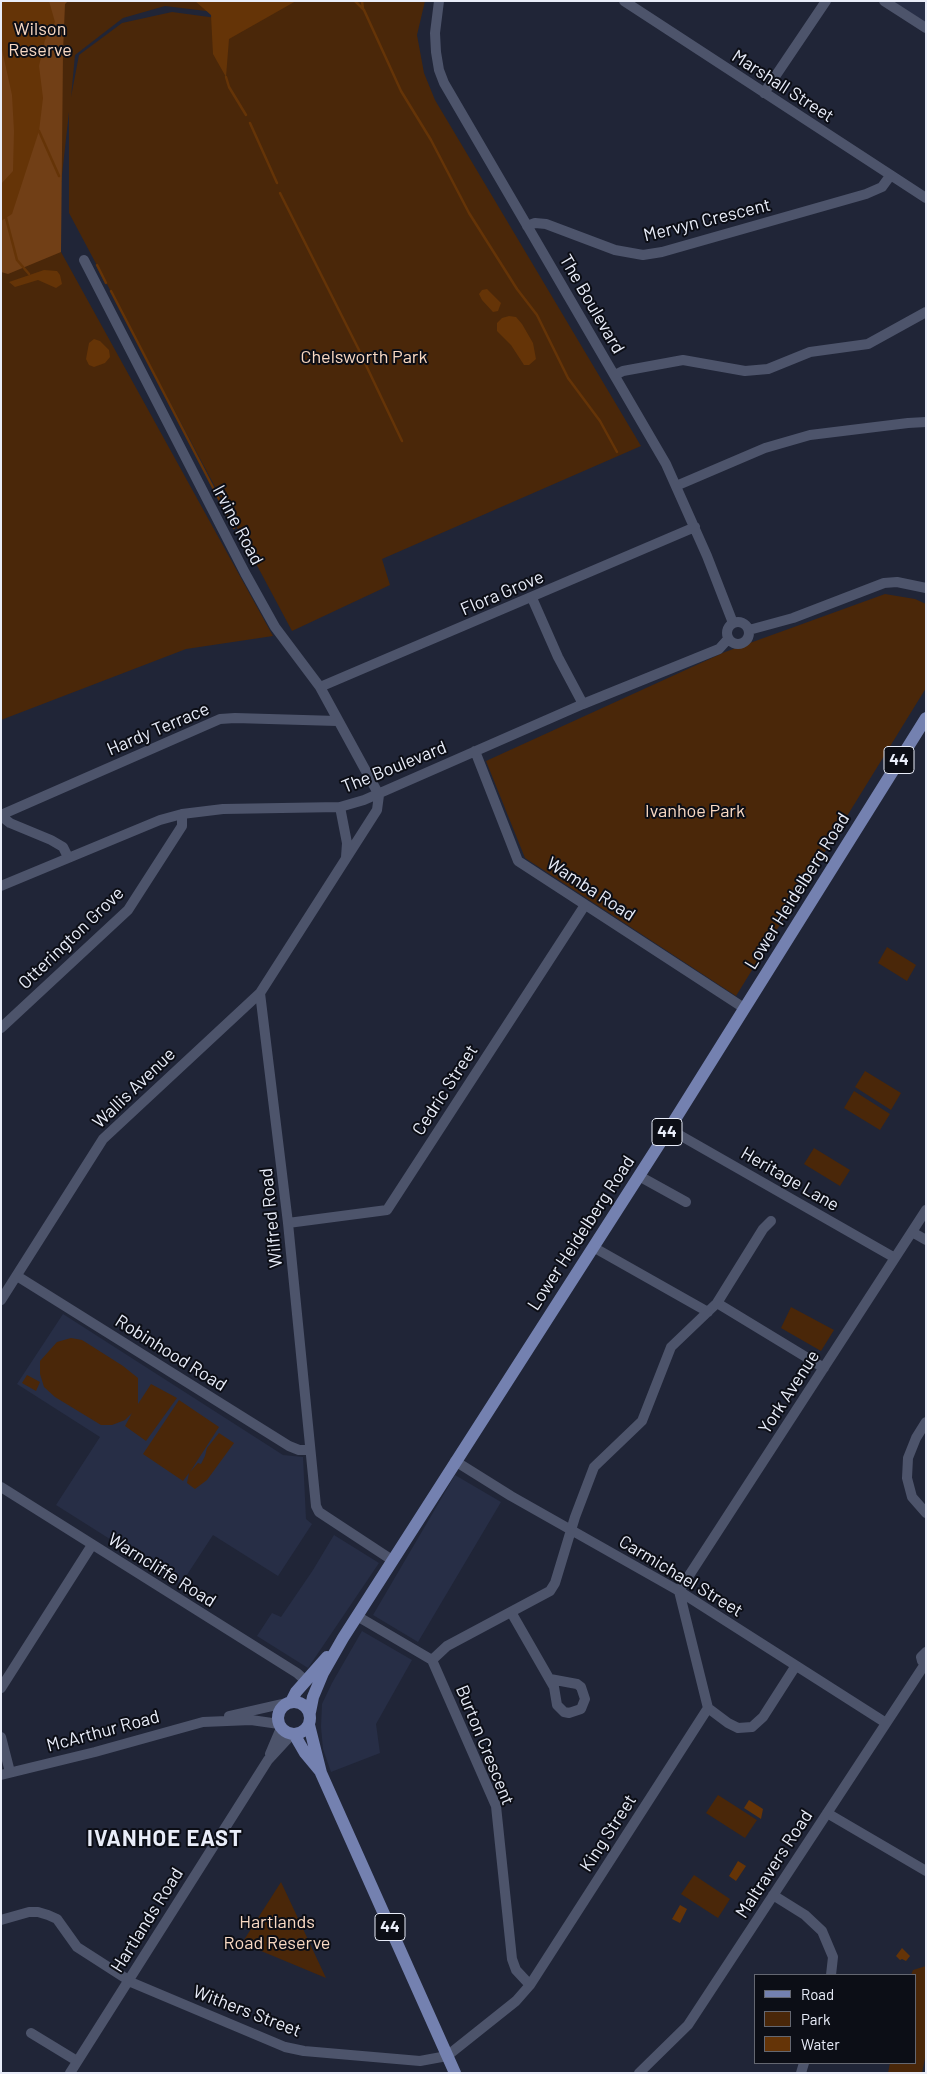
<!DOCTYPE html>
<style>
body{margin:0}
#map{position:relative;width:927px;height:2074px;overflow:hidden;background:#202537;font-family:Barlow,sans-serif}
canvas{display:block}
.frame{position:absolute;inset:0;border:2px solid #e9edf9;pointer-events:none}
.legend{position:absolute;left:754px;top:1974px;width:162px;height:90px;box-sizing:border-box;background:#0c0e16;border:1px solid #646771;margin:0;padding:6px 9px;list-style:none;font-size:15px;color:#e9edf9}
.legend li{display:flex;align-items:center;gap:10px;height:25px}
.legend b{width:25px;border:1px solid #646771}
</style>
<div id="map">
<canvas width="927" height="2074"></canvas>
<div class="frame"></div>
<ul class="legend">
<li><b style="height:6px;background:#7481b0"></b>Road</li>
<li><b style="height:14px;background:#4a2709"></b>Park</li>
<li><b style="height:14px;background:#653407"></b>Water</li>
</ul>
</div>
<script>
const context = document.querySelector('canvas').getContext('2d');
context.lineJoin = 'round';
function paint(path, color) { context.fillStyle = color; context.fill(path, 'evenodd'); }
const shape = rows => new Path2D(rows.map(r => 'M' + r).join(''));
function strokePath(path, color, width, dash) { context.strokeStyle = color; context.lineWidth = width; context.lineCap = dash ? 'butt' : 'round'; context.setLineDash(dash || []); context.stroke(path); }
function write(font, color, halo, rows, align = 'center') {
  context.font = font + ' Barlow,sans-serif'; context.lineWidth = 4; context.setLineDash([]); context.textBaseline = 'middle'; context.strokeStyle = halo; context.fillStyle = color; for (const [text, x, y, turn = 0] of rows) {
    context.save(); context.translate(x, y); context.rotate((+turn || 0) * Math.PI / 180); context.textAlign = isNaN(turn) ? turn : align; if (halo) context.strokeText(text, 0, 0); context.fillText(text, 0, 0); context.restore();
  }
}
const built = shape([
 [892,1,926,1,926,23],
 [63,1314,283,1455,303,1457,306,1519,312,1524,278,1576,213,1535,181,1584,56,1505,100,1437,17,1384],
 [455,1475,501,1502,418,1642,373,1615],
 [334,1535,379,1563,308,1668,257,1636,272,1613,281,1617,313,1570],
 [362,1631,412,1660,376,1724,380,1753,331,1772,323,1749,321,1727,322,1704,332,1683]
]);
const green = shape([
 [1,1,283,1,239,15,165,6,123,18,75,55,71,97,79,55,122,23,172,12,239,21,295,1,425,1,417,35,424,73,435,100,641,446,382,559,390,585,292,631,69,213,69,112,59,202,61,252,273,636,186,649,1,720],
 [885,594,915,599,926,604,926,688,736,996,525,858,486,761,725,652],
 [887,947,916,965,907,981,878,963],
 [865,1071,901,1093,891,1110,855,1087],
 [854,1091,890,1114,880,1130,844,1108],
 [814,1148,850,1170,840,1186,804,1164],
 [791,1307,834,1330,821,1351,781,1328],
 [71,1338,82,1340,90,1345,123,1366,138,1378,138,1404,151,1384,177,1398,146,1441,125,1426,132,1413,125,1420,112,1425,101,1425,55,1397,44,1387,40,1374,40,1361,57,1342],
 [27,1375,40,1382,36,1391,22,1383],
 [179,1400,219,1427,190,1472,198,1463,201,1464,205,1456,207,1448,219,1433,234,1443,207,1480,195,1489,187,1483,189,1473,183,1481,143,1454],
 [718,1795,757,1820,745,1838,706,1813],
 [694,1875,730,1899,718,1918,681,1894],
 [281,1882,326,1978,242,1943],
 [926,1966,926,2053,922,2073,888,2073,890,2063,916,2063,916,1975,911,1975,913,1970]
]);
const forest = shape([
 [1,1,68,1,65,4,63,52,61,252,8,274,1,272]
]);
const water = shape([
 [1,1,49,1,55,22,45,40,39,66,43,98,39,131,12,214,1,221,1,184,13,171,14,131,12,95,1,45],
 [195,1,296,1,229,39,226,77,213,54,211,15],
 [44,270,57,271,60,275,62,284,56,288,38,280,15,287,9,282],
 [487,289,501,303,498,311,493,312,482,300,479,294,482,290],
 [509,316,516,317,522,324,533,343,536,359,529,365,524,365,511,345,497,331,497,323,502,318],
 [94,339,100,341,109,350,110,357,105,363,94,367,89,365,86,359,89,343],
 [749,1800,763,1809,761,1819,744,1808],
 [738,1861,746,1866,736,1881,729,1876],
 [680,1905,687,1909,680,1923,672,1919],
 [902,1948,910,1956,906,1961,902,1959,900,1960,896,1956]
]);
const stream = shape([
 [355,1,364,10,401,91,431,140,469,213,517,289,537,315,568,378,600,421,617,452],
 [362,1,363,9],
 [226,77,229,87,246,115],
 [250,123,277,183],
 [39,131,59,176],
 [280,193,360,352],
 [6,218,17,260,29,274],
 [97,265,106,283],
 [111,291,234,528],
 [364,361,402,441]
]);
const minor = shape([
 [439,1,435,33,436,52,439,70,444,83,666,464,707,556,733,623],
 [624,1,926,198],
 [884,1,926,28],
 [764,93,826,1],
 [527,226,535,223,546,224,615,250,643,255,662,252,866,194,882,187,890,176],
 [84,260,245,573,275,627,320,687,379,795,377,810,260,993,288,1223,316,1506,319,1512,392,1560],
 [615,375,623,371,683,360,745,371,768,369,810,352,868,344,926,312],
 [676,486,765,448,810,435,908,423,926,422],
 [532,598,558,657,583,704],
 '727 633a11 11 0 1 1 22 0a11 11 0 1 1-22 0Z',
 [749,630,793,618,884,583,897,582,926,588],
 [320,687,695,527],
 [475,751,518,861,744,1008],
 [340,807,347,843,346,857],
 [1,815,220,719,235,718,337,721],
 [1,816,10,823,51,840,63,847,68,857],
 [1,886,160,820,182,814,223,809,340,807,364,800,583,704,719,649,728,639],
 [1,1028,128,910,182,826,182,814],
 [669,1129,895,1258],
 [639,1176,686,1202],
 [288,1223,387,1210,585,905],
 [912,1232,926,1240],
 [593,1247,708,1312],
 [17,1276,289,1446,299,1450,310,1450],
 [1,1300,103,1139,260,993],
 [717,1303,824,1368],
 [926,1422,916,1438,908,1458,907,1478,912,1497,926,1513],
 [455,1461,511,1496,679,1591,886,1723],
 [1,1487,297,1673,306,1681],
 [511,1612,554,1687,557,1705,564,1712,569,1713,581,1709,585,1699,581,1687,577,1684,550,1679],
 [357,1616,432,1660,496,1806,512,1959,516,1970,530,1985],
 [926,1652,921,1657,922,1661,926,1664],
 [432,1660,447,1646,550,1591,555,1583,575,1517,594,1467,642,1421,671,1347,717,1303,763,1229,771,1221],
 [1,1688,92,1545],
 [708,1708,728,1723,738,1728,752,1727,763,1717,795,1667],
 [229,1716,286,1703],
 [1,1737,10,1772],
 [270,1754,281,1728],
 [1,1775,95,1752,203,1722,251,1720,279,1724],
 [827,1813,926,1871],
 [773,1895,805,1915,822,1931,833,1957,831,1975],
 [1,1920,29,1912,38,1912,48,1915,57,1919,77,1947,133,1983,285,2047,304,2051,420,2061,447,2056,516,2001,530,1985,708,1708,679,1591,926,1210],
 [31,2033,77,2061],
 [70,2073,268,1760,292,1734],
 [639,2073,688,2025,925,1664],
 [801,2073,804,2063]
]);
const major = shape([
 '278 1718a16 16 0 1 1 32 0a16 16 0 1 1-32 0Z',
 [291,1702,296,1692,327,1657],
 [310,1712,313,1697,323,1673,343,1638,669,1129,926,718],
 [309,1725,321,1773,455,2073],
 [294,1734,305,1753,320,1771]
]);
const shields = [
 [899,760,30],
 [667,1132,30],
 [390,1927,30]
];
const shieldNames = [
 ["44",899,760],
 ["44",667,1132],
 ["44",390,1927]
];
const parkNames = [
 ["Wilson",40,29],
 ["Reserve",40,50],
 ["Chelsworth Park",364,357],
 ["Ivanhoe Park",695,811],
 ["Hartlands",277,1922],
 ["Road Reserve",277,1943]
];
const streetNames = [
 ["Marshall Street",783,86,33],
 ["Mervyn Crescent",707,220,-14],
 ["The Boulevard",592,304,60],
 ["Irvine Road",238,525,62],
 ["Flora Grove",502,593,-23],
 ["Hardy Terrace",158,729,-23],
 ["The Boulevard",394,767,-22],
 ["Wamba Road",591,889,33],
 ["Lower Heidelberg Road",797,891,-58],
 ["Otterington Grove",71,938,-44],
 ["Wallis Avenue",134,1088,-44],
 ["Cedric Street",445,1090,-57],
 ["Heritage Lane",790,1179,30],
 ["Wilfred Road",271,1218,-96],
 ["Lower Heidelberg Road",581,1233,-57],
 ["Robinhood Road",171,1353,32],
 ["York Avenue",789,1392,-57],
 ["Warncliffe Road",162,1570,32],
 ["Carmichael Street",681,1576,31],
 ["McArthur Road",103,1731,-15],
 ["Burton Crescent",485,1745,68],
 ["King Street",608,1833,-57],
 ["Maltravers Road",774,1864,-57],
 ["Hartlands Road",147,1920,-58],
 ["Withers Street",247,2011,21]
];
const districtNames = [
 ["IVANHOE EAST",165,1839]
];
paint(built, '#272e46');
paint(green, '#4a2709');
paint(forest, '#713f16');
paint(water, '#653407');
strokePath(stream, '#653407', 2.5);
strokePath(minor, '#4d546b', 10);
strokePath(major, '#7481b0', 12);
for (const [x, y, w] of shields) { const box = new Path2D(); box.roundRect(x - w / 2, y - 13.5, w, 27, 4); context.fillStyle = '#0c0e16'; context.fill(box); strokePath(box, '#e9edf9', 1); }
write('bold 16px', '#e9edf9', null, shieldNames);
write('18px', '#f9d9c3', '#0c0e16', parkNames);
write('18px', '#e9edf9', '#0c0e16', streetNames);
context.letterSpacing = '1px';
write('bold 22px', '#e9edf9', '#0c0e16', districtNames);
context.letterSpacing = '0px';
</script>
